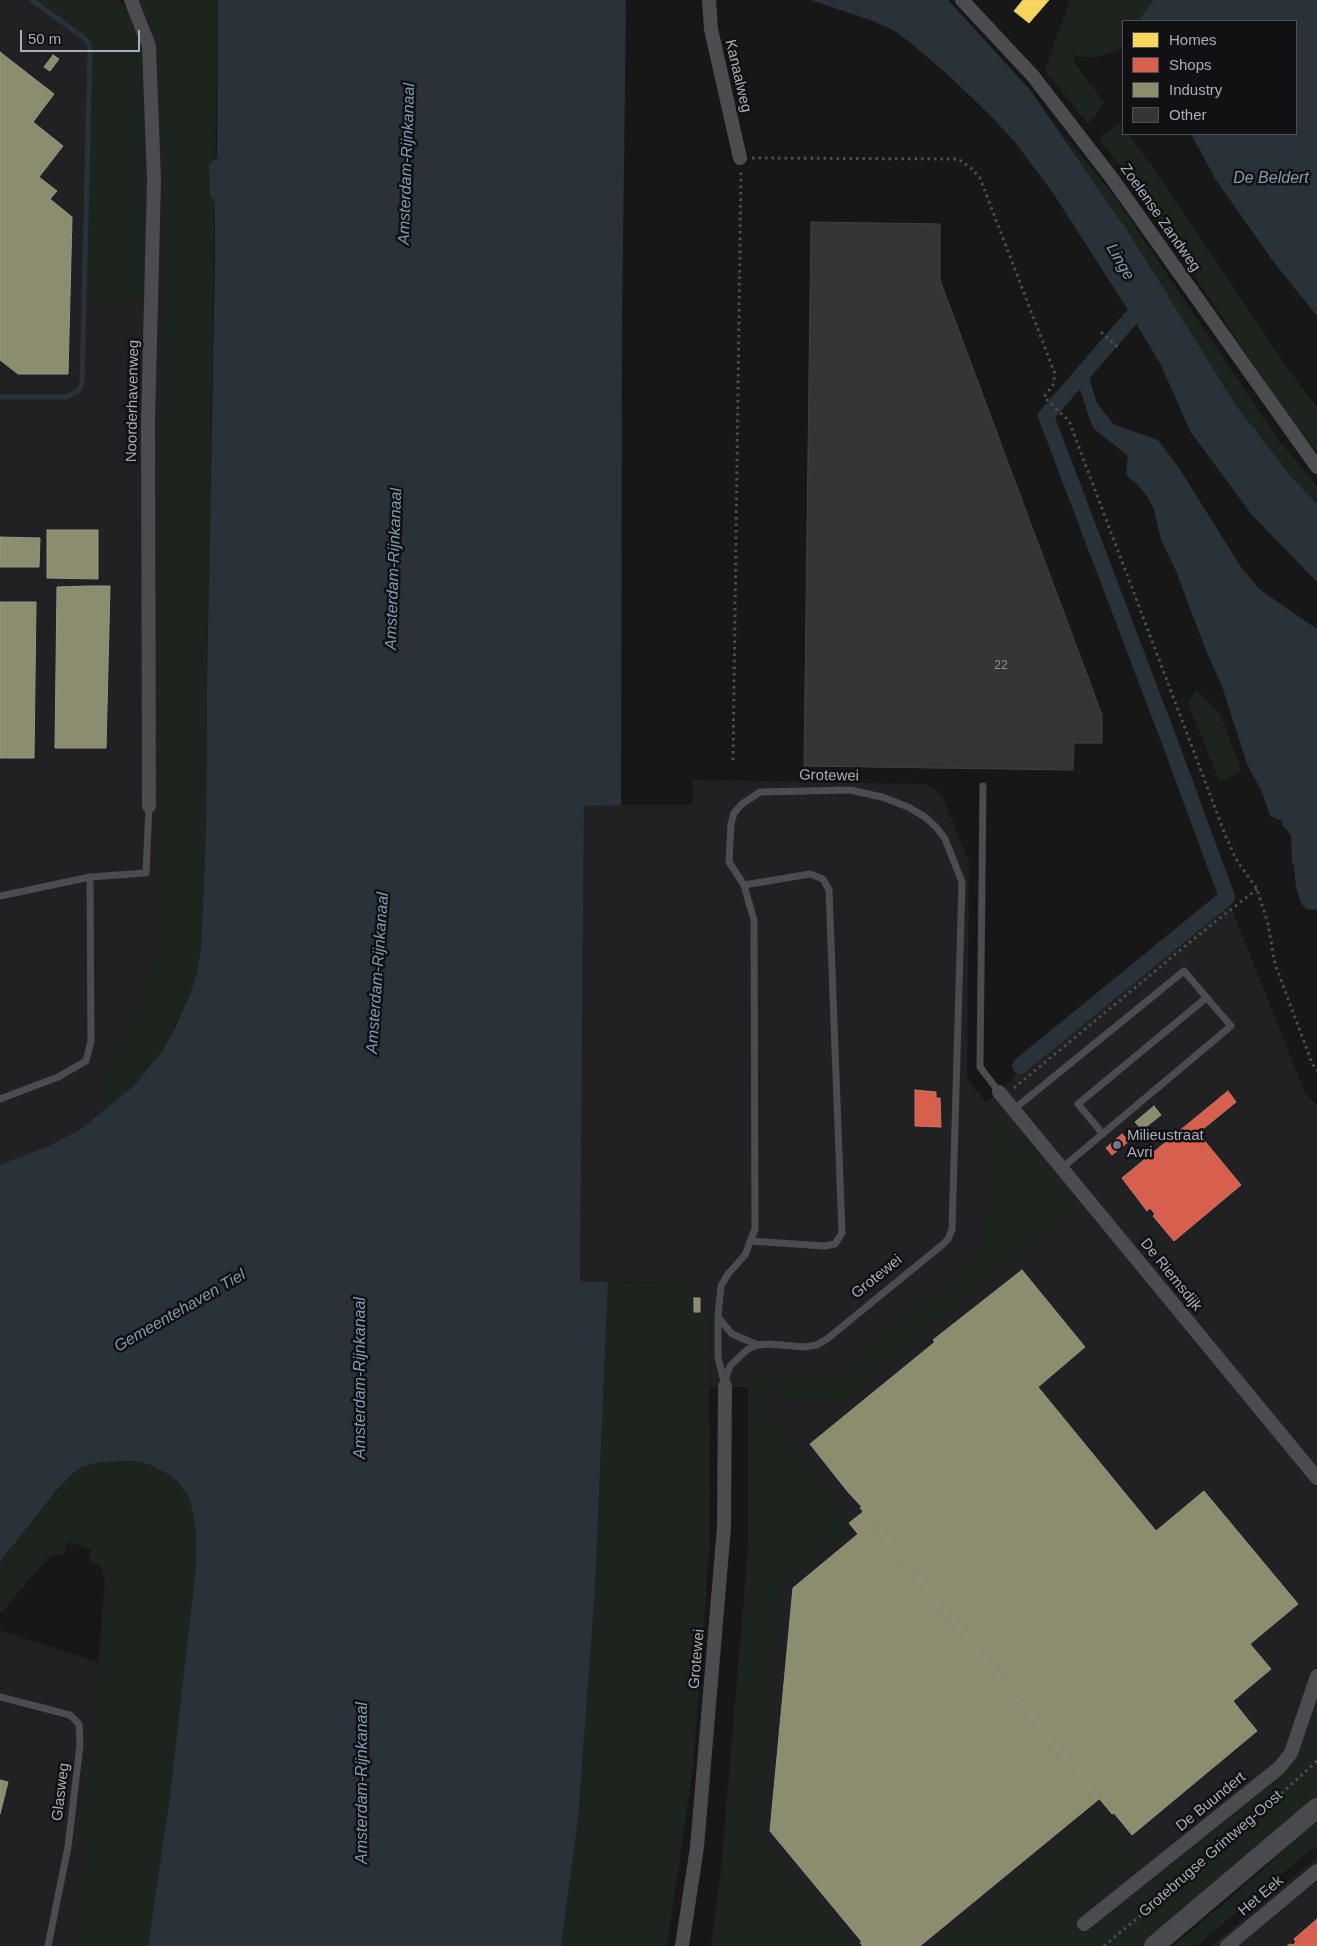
<!DOCTYPE html>
<style>
body{margin:0}
#map{position:relative;width:1317px;height:1946px;overflow:hidden;background:#171717;font-family:Arial,sans-serif}
canvas{display:block}
.legend{position:absolute;left:1122px;top:20px;width:175px;height:115px;box-sizing:border-box;background:#111113;border:1px solid #4d4f55;margin:0;padding:6px 9px;list-style:none;font-size:15px;color:#a8adb8}
.legend li{display:flex;align-items:center;gap:10px;height:25px}
.legend b{width:25px;border:1px solid #4d4f55}
.scale{position:absolute;left:20px;top:30px;width:120px;height:22px;box-sizing:border-box;border:2px solid #a8adb8;border-top:0;padding-left:6px;font-size:15px;line-height:18px;white-space:nowrap;color:#a8adb8;-webkit-text-stroke:4px #111113;paint-order:stroke}
</style>
<div id="map">
<canvas width="1317" height="1946"></canvas>
<ul class="legend">
<li><b style="height:14px;background:#f6d55c"></b>Homes</li>
<li><b style="height:14px;background:#d6604d"></b>Shops</li>
<li><b style="height:14px;background:#8c8c6e"></b>Industry</li>
<li><b style="height:14px;background:#353536"></b>Other</li>
</ul>
<div class="scale">50 m</div>
</div>
<script>
const context = document.querySelector('canvas').getContext('2d');
context.lineJoin = 'round';
function paint(path, color) { context.fillStyle = color; context.fill(path, 'evenodd'); }
const shape = rows => new Path2D(rows.map(r => 'M' + r).join(''));
function strokePath(path, color, width, dash) { context.strokeStyle = color; context.lineWidth = width; context.lineCap = dash ? 'butt' : 'round'; context.setLineDash(dash || []); context.stroke(path); }
function write(font, color, halo, rows, align = 'center') {
  context.font = font + ' Arial,sans-serif'; context.lineWidth = 5; context.setLineDash([]); context.textBaseline = 'middle'; context.strokeStyle = halo; context.fillStyle = color; for (const [text, x, y, turn = 0] of rows) {
    context.save(); context.translate(x, y); context.rotate((+turn || 0) * Math.PI / 180); context.textAlign = isNaN(turn) ? turn : align; if (halo) context.strokeText(text, 0, 0); context.fillText(text, 0, 0); context.restore();
  }
}
const built = shape([
 [0,0,79,0,189,36,173,1108,0,1219],
 [693,780,923,784,934,788,942,796,969,862,967,1078,986,1103,1012,1080,1020,1066,1227,897,1305,1093,1317,1106,1317,1840,1276,1790,1086,1946,805,1946,740,1872,744,1597,748,1544,748,1387,709,1386,711,1317,689,1317,688,1285,580,1281,584,805,692,805],
 [0,1630,149,1679,94,1946,0,1946],
 [1317,1857,1317,1946,1211,1946]
]);
const green = shape([
 [38,0,117,0,125,6,131,17,139,40,144,71,142,126,143,139,142,294,135,304,127,306,81,306,88,37],
 [138,0,218,0,207,683,206,834,201,948,196,977,190,995,163,1050,134,1086,104,1111,99,1096,100,1074,115,1057,133,1020,149,963,154,929,159,841,159,572,164,168,161,127,160,59,158,39,139,8],
 [1070,0,1153,0,1139,21,1123,21,1123,49,1096,57,1082,57,1073,55,1075,63,1104,103,1088,124,1045,70],
 [1119,124,1123,127,1123,134,1128,134,1156,172,1285,365,1317,407,1317,452,1296,426,1247,355,1137,189,1099,138],
 [1060,131,1113,194,1280,442,1317,486,1317,504,1294,480,1237,407,1131,236],
 [1196,690,1220,714,1242,771,1220,782,1188,703],
 [998,1111,1076,1205,841,1403,759,1395,759,1405,849,1513,840,1519,851,1532,783,1583,763,1835,856,1946,711,1946,721,1868,744,1597,748,1544,748,1376,832,1379,981,1254,985,1122],
 [608,1282,689,1285,690,1316,711,1316,709,1386,710,1543,693,1768,667,1946,561,1946,578,1820,595,1590],
 [119,1461,135,1461,151,1465,171,1476,179,1483,190,1499,194,1515,196,1529,196,1566,170,1795,148,1946,70,1946,88,1833,78,1832,94,1709,105,1581,101,1568,97,1564,89,1560,91,1549,67,1542,64,1554,50,1556,0,1614,0,1562,72,1473,83,1467,97,1463],
 [1317,1707,1317,1797,1257,1846,1143,1946,932,1946,1098,1809,1141,1860,1071,1917,1087,1937,1293,1765,1302,1753],
 [1317,1818,1317,1847,1309,1851,1197,1946,1173,1946,1256,1876]
]);
const water = shape([
 [218,0,626,0,622,326,621,805,584,806,580,1281,608,1282,595,1590,578,1820,561,1946,148,1946,170,1795,196,1566,196,1529,190,1499,179,1483,171,1476,151,1465,135,1461,119,1461,97,1463,83,1467,72,1474,57,1490,0,1562,0,1165,51,1145,81,1129,134,1086,163,1050,172,1034,190,995,196,977,201,948,206,834,207,683,215,259,215,203,210,195,209,164,217,158],
 [811,0,948,0,1031,91,1131,236,1237,407,1294,480,1317,504,1317,582,1252,515,1190,431,1162,367,1130,313,1053,193,1015,142,989,114,946,73,912,44,893,30,873,21],
 [1153,0,1317,0,1317,316,1273,261,1216,180,1191,134,1296,134,1296,21,1139,21],
 [1087,371,1097,403,1113,424,1158,440,1179,468,1241,567,1259,589,1317,629,1317,910,1306,909,1301,903,1296,887,1294,866,1292,862,1291,835,1282,825,1282,821,1270,816,1263,794,1247,764,1222,686,1207,653,1176,571,1161,540,1154,509,1147,496,1135,482,1129,478,1126,472,1128,456,1093,428,1077,381]
]);
const homes = shape([
 [1023,0,1049,0,1029,23,1014,11,1023,0]
]);
const shops = shape([
 [915,1090,936,1092,936,1098,940,1098,941,1127,915,1126,915,1090],
 [1228,1091,1236,1102,1198,1133,1241,1185,1174,1241,1153,1216,1155,1214,1150,1208,1147,1211,1122,1178,1228,1091],
 [1122,1134,1129,1141,1112,1155,1106,1148,1122,1134],
 [1317,1919,1317,1946,1287,1946,1290,1944,1293,1945,1296,1942,1294,1939,1317,1919]
]);
const industry = shape([
 [0,52,54,94,33,122,63,146,39,177,57,191,50,199,72,217,68,374,18,374,0,360,0,52],
 [53,55,59,59,50,71,44,67,53,55],
 [47,530,98,530,98,579,47,578,47,530],
 [0,537,40,538,39,567,0,567,0,537],
 [89,586,110,586,106,748,55,748,57,587,89,586],
 [0,602,36,602,34,758,0,758,0,602],
 [1154,1106,1161,1115,1142,1130,1135,1122,1154,1106],
 [1022,1270,1085,1347,1038,1387,1156,1531,1204,1491,1298,1604,1250,1644,1271,1669,1233,1701,1257,1731,1132,1835,1114,1813,1112,1814,860,1508,862,1507,848,1492,810,1444,935,1342,933,1340,1022,1270],
 [694,1298,700,1298,700,1312,694,1312,694,1298],
 [863,1512,1099,1799,920,1946,863,1946,860,1943,862,1942,770,1831,793,1588,858,1534,849,1523,863,1512],
 [0,1780,8,1782,0,1814,0,1780]
]);
const stream = shape([
 [0,397,66,397,78,391,82,384,90,50,89,44,84,38,32,0]
]);
const canal = shape([
 [1020,1066,1227,897,1171,745,1046,416,1144,303]
]);
const building = shape([
 [811,222,940,224,940,280,1102,715,1102,743,1074,743,1073,770,804,766,811,222]
]);
const path = shape([
 [752,158,958,159,971,168,980,178,1055,374,1053,385,1044,397,1069,421,1226,837,1237,861,1257,889,1268,924,1275,964,1312,1063,1317,1071],
 [1101,332,1120,349],
 [733,760,741,170],
 [1014,1088,1201,933,1257,889],
 [1104,1946,1223,1847,1317,1761]
]);
const lane = shape([
 [983,786,980,1067,999,1092],
 [850,790,882,797,908,807,925,817,936,827,945,839,962,882,952,1230,948,1239,942,1245,827,1339,817,1345,804,1347,770,1344,758,1345,748,1349,731,1365,727,1373,725,1386,718,1357,718,1316,721,1286,728,1274,745,1255,755,1229,754,920,744,885,729,862,731,824,734,813,742,804,760,792,850,790],
 [744,885,810,874,823,879,829,890,842,1233,835,1244,824,1246,750,1241],
 [0,896,90,877],
 [0,1099,58,1077,86,1061,91,1041,90,877,146,873,149,806],
 [1013,1110,1184,971,1231,1026,1062,1168],
 [1103,1134,1078,1104,1206,998],
 [718,1317,732,1334,758,1345],
 [0,1697,70,1715,79,1724,80,1745,68,1847,48,1946]
]);
const street = shape([
 [131,0,149,46,154,181,148,422,149,806],
 [709,0,711,29,740,158],
 [962,0,1033,76,1111,177,1317,467],
 [999,1092,1317,1478],
 [1084,1924,1279,1768,1291,1753,1317,1676],
 [682,1946,697,1847,724,1527,725,1386],
 [1227,1946,1317,1871]
]);
const secondary = shape([
 [1154,1946,1317,1808]
]);
const markers = [
 [1117,1145,5,"#757880"]
];
const numberNames = [
 ["22",1001,666]
];
const streetNames = [
 ["Kanaalweg",738,76,77],
 ["Zoelense Zandweg",1160,218,55],
 ["Noorderhavenweg",133,401,-89],
 ["Grotewei",829,776,1],
 ["De Riemsdijk",1171,1275,51],
 ["Grotewei",877,1277,-39],
 ["Grotewei",697,1659,-85],
 ["Glasweg",61,1792,-83],
 ["De Buundert",1211,1802,-39],
 ["Grotebrugse Grintweg-Oost",1211,1854,-41],
 ["Het Eek",1261,1896,-40]
];
const poiNames = [
 ["Milieustraat",1127,1136],
 ["Avri",1127,1153]
];
const waterNames = [
 ["Amsterdam-Rijnkanaal",407,164,-88],
 ["De Beldert",1271,179],
 ["Linge",1120,262,60],
 ["Amsterdam-Rijnkanaal",394,569,-88],
 ["Amsterdam-Rijnkanaal",378,973,-86],
 ["Gemeentehaven Tiel",180,1311,-30],
 ["Amsterdam-Rijnkanaal",361,1378,-90],
 ["Amsterdam-Rijnkanaal",363,1783,-90]
];
paint(built, '#212123');
paint(green, '#1d241e');
paint(water, '#2a3239');
paint(homes, '#f6d55c');
strokePath(homes, '#dfc978', 1);
paint(shops, '#d6604d');
strokePath(shops, '#c8776d', 1);
paint(industry, '#8c8c6e');
strokePath(industry, '#949684', 1);
strokePath(stream, '#2a3239', 5);
strokePath(canal, '#2a3239', 16);
paint(building, '#353536');
strokePath(building, '#3f4043', 1);
strokePath(path, '#4d4e52', 3, [2.5, 4]);
strokePath(lane, '#4b4c50', 7);
strokePath(street, '#4b4c50', 14);
strokePath(secondary, '#4a4a4e', 20);
for (const [x, y, r, color] of markers) { const dot = new Path2D(); dot.arc(x, y, r, 0, 2 * Math.PI); context.fillStyle = color; context.fill(dot); strokePath(dot, '#111113', 2); }
write('12px', '#8b8f98', null, numberNames);
write('15px', '#a8adb8', '#111113', streetNames);
write('15px', '#a8adb8', '#111113', poiNames, 'left');
write('italic 16px', '#7f9bb3', '#111113', waterNames);
</script>
